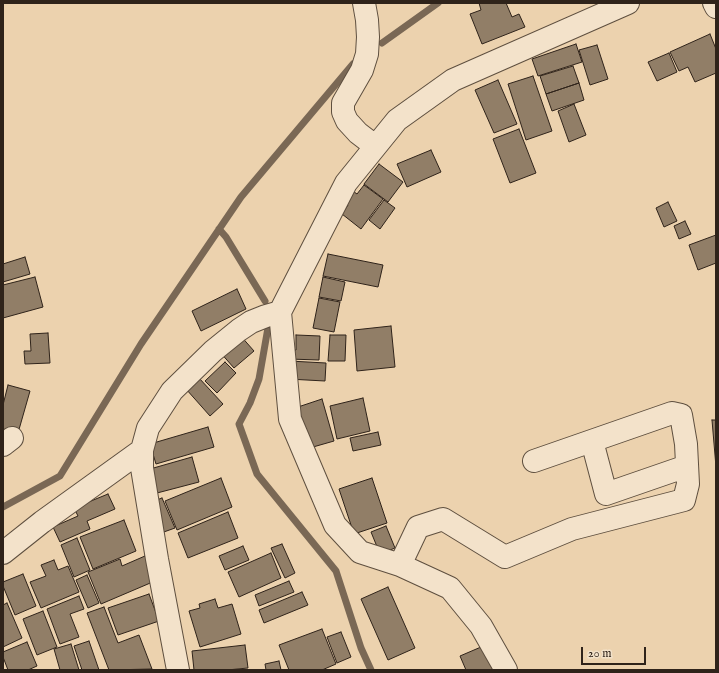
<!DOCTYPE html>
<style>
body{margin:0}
#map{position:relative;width:719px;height:673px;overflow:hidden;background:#ecd2ae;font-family:"IM FELL English",serif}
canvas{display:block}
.frame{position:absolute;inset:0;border:4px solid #2f231a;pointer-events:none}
.scale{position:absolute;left:581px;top:647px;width:65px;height:18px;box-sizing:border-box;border:2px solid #2f231a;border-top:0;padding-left:5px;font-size:12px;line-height:14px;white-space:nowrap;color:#2f231a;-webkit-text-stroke:3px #f3e2ca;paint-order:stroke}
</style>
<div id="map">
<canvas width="719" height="673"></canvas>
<div class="frame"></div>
<div class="scale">20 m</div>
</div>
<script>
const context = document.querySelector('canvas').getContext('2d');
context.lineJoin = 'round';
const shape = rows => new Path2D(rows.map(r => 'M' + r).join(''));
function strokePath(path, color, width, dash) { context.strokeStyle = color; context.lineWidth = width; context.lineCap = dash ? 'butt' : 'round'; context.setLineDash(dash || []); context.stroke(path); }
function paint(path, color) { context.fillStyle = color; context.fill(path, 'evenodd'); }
const stream = shape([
 [382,43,438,3],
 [219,229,226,237,265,301],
 [269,322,259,379,250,403,239,424,257,474,336,571,361,648,371,670],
 [3,507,60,476,141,344,241,197,353,64]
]);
const building = shape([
 [479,3,506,3,512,17,519,14,525,27,482,44,470,14,481,10,479,3],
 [710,34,716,49,716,73,695,82,688,67,679,71,670,52,710,34],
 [576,44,582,62,538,76,532,59,576,44],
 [597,45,608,79,590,85,579,50,597,45],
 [669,53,677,72,657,81,648,62,669,53],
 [573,66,579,83,546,94,540,76,573,66],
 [533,76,552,131,526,140,508,84,533,76],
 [498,80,517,124,494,133,475,90,498,80],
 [579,83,584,100,552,111,546,94,579,83],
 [574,104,586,135,569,142,558,111,574,104],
 [519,129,536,173,510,183,493,139,519,129],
 [431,150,441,172,407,187,397,164,431,150],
 [379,164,403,182,388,202,364,184,379,164],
 [364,185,383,199,361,229,342,214,348,205,341,200,350,189,357,194,364,185],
 [384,200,395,208,380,229,369,220,384,200],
 [668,202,677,221,664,227,656,208,668,202],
 [685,221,691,234,679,239,674,226,685,221],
 [716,235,716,263,698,270,689,245,716,235],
 [328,254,383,265,378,287,323,276,328,254],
 [25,257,30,274,3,282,3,264,25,257],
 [35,277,43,307,3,318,3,285,35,277],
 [323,277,345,282,341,301,319,297,323,277],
 [237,289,246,309,201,331,192,311,237,289],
 [319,298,340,302,334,332,313,328,319,298],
 [391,326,395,367,357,371,354,330,391,326],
 [48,333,50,363,25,364,24,351,31,351,30,334,48,333],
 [239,334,254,351,234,368,219,351,239,334],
 [296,335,320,336,319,360,289,359,289,350,296,350,296,335],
 [330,335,346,335,345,361,328,361,330,335],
 [289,361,326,363,325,381,288,379,289,361],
 [225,362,236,373,217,393,205,381,225,362],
 [199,378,223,404,210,416,186,389,199,378],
 [8,385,30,391,18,433,3,429,3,405,8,385],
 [363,398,370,431,337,439,330,406,363,398],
 [322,399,334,441,306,449,295,408,322,399],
 [712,420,716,420,716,467,712,420],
 [208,427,214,447,156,464,150,444,208,427],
 [378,432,381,445,353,451,350,438,378,432],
 [192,457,199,482,157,493,150,469,192,457],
 [221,478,232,507,177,530,165,501,221,478],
 [372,478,387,523,354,534,339,489,372,478],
 [108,494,115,509,87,521,90,529,60,542,53,527,78,516,74,508,108,494],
 [162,498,175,528,161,533,149,503,162,498],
 [228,512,238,538,188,558,178,533,228,512],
 [124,520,136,551,93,569,80,537,124,520],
 [386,526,395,548,380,554,371,532,386,526],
 [77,538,90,570,74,577,61,545,77,538],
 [282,544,295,573,285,578,271,548,282,544],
 [243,546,249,560,225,570,219,556,243,546],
 [271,553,281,578,239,597,228,572,271,553],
 [145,556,155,581,101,604,88,572,120,559,122,566,145,556],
 [54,560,58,570,68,566,79,592,41,608,30,582,46,576,41,565,54,560],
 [23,574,36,606,15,615,3,586,3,582,23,574],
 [87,575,99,603,88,608,76,580,87,575],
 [289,581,294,592,259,606,255,595,289,581],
 [388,587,415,648,388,660,361,599,388,587],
 [302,592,308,605,264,623,259,610,302,592],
 [149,594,159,621,118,635,108,608,149,594],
 [79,596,84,609,70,614,79,637,60,644,47,609,79,596],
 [215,599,218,608,232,604,241,634,200,647,189,611,200,608,199,604,215,599],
 [7,603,22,638,3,647,3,605,7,603],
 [104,607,118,643,139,635,152,669,109,670,87,613,104,607],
 [43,611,57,647,37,655,23,619,43,611],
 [322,629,336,664,322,670,289,670,279,645,322,629],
 [341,632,351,657,337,663,327,637,341,632],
 [89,641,99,670,82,670,74,646,89,641],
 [27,642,37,666,28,670,8,670,3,657,3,652,27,642],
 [71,644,79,670,60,670,54,649,71,644],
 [488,644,495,670,466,670,460,656,488,644],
 [245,645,248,668,227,670,194,670,192,651,245,645],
 [279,661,281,670,266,670,265,664,279,661]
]);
const minor = shape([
 [364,3,367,20,368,37,367,54,362,70,343,103,343,112,347,121,358,133,375,146],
 [714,3,716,7],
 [592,441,606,494,687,466],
 [3,445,12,438],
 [3,553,42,522,142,450],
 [400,565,418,527,443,519,505,557,572,529,684,500,688,484,686,444,681,415,672,413,534,461],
 [178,670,157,559,142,468,142,450,148,428,172,391,213,351,239,330,251,322,266,316,280,312],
 [506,670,481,626,450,588,400,565,360,552,335,525,290,419,280,312,346,183,397,120,453,80,628,3]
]);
strokePath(stream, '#7a6855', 7);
paint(building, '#917e67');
strokePath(building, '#2f231a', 1);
strokePath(minor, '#5e4f3f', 24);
strokePath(minor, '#f3e2ca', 22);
</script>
